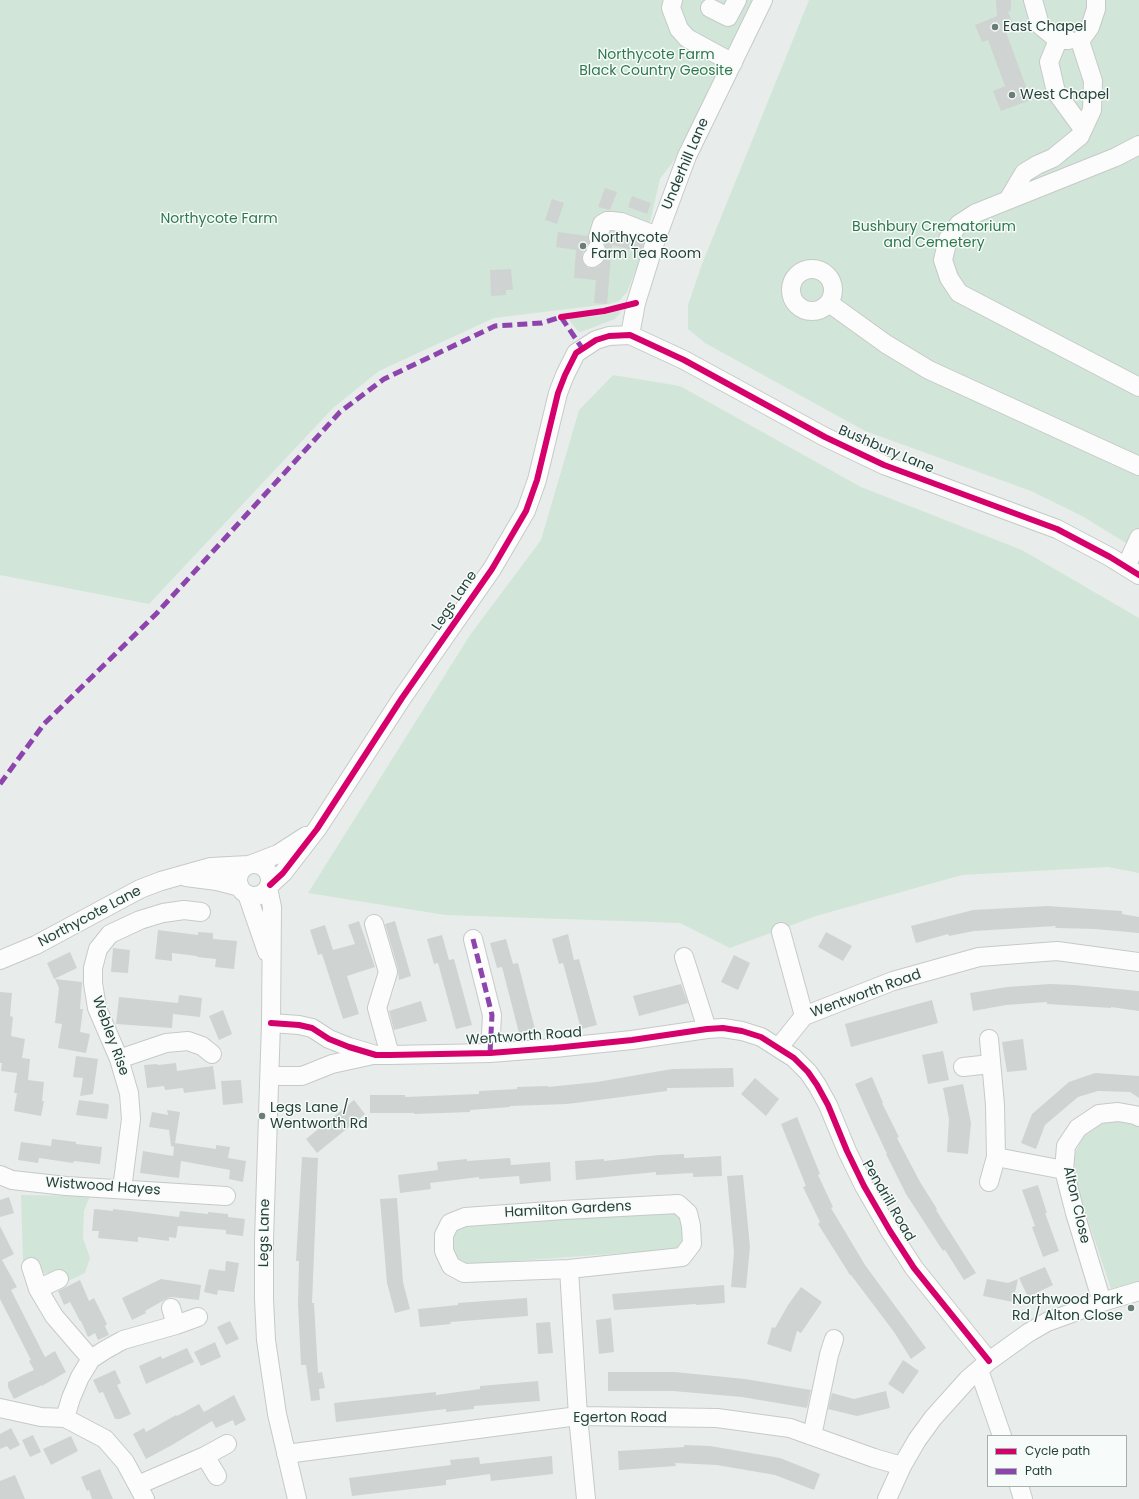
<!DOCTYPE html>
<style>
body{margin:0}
#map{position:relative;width:1139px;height:1499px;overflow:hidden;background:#e8edeb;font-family:Poppins,sans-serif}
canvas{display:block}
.legend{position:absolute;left:987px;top:1435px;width:140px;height:52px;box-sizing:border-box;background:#f7fbf9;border:1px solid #a3b1ad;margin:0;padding:5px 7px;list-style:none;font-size:12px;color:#24423a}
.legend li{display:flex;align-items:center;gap:8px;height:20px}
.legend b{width:20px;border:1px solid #a3b1ad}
</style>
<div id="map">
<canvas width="1139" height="1499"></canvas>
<ul class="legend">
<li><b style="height:5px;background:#d6006c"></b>Cycle path</li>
<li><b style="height:5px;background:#8e44ad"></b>Path</li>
</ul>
</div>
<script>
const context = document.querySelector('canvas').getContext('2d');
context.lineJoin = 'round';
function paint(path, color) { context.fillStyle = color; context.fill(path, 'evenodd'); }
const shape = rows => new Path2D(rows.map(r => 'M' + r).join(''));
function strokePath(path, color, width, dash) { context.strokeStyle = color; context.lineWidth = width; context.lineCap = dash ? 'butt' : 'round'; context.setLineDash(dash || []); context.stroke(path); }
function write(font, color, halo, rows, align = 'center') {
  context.font = font + ' Poppins,sans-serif'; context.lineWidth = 3; context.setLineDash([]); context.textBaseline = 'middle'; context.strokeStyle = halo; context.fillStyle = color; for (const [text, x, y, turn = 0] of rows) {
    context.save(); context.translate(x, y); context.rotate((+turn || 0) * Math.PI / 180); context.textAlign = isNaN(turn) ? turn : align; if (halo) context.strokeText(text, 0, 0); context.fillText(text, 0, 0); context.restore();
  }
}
const green = shape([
 [0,0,761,0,736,51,675,159,660,179,643,253,627,292,619,301,609,304,494,318,379,371,333,408,149,604,0,575],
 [809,0,1139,0,1139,551,1082,516,1031,491,865,431,705,343,688,329,688,305,702,264],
 [619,310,621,312,615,319,581,332,578,331,569,320,569,318,598,316],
 [613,375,680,386,861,487,1022,550,1139,618,1139,873,1108,867,962,875,816,916,730,948,680,923,445,915,308,893,470,635,541,540,579,410],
 [1124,1120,1139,1127,1139,1281,1111,1289,1073,1175,1074,1155,1083,1137,1093,1127,1109,1121],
 [21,1195,90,1196,84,1211,83,1238,90,1258,85,1273,60,1285,55,1274,41,1273,36,1258,23,1263],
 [672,1210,682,1217,684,1241,677,1249,463,1265,456,1259,453,1249,452,1231,460,1225]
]);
const building = shape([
 [996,0,1011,0,1011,10,1008,12,1015,29,1006,32,1031,100,1001,111,993,91,1005,86,988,40,982,42,975,25,997,16],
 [605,188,617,192,610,210,598,207],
 [632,196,651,203,647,214,628,207],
 [552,199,564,203,557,224,545,220],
 [558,232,588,236,589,242,582,254,582,259,584,264,588,268,592,268,598,267,604,261,606,252,605,245,611,232,621,233,644,242,641,252,612,245,607,304,594,303,596,280,574,278,576,250,556,247],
 [511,269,513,290,506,290,506,295,491,296,490,270],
 [1047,906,1122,911,1122,914,1139,917,1139,933,1095,929,1055,928,1056,926,974,931,949,936,948,934,916,943,911,926,973,910],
 [359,921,375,967,347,976,359,1014,343,1019,322,954,318,955,310,930,325,925,333,950,355,944,348,925],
 [395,921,411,976,399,980,398,969,385,924],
 [158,930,198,935,198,932,213,933,213,939,237,941,234,969,215,967,216,959,197,957,197,956,172,953,172,961,155,959],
 [826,932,852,946,843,961,818,947],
 [568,934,574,960,579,959,597,1025,581,1029,563,963,559,964,552,939],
 [442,935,449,960,454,959,472,1025,456,1029,438,963,434,964,427,939],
 [506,939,513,964,518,963,535,1029,519,1033,502,967,497,968,490,943],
 [113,948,130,950,128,973,111,972],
 [70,952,77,968,54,979,47,963],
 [734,955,750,963,738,990,721,982],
 [55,979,82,982,80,1009,83,1009,80,1032,90,1034,86,1053,58,1048,62,1024,55,1023,59,988],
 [681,984,688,1003,639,1016,633,996],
 [1050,984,1074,985,1139,991,1139,1011,1111,1007,1111,1008,1047,1004,1047,1002,1006,1005,973,1011,970,993,1007,987],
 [0,992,12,993,10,1016,13,1017,11,1036,25,1039,22,1058,30,1059,28,1080,44,1082,42,1101,44,1101,41,1116,14,1111,17,1093,14,1093,17,1073,1,1071,2,1063,0,1063],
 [179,995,202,998,200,1017,173,1014,172,1028,116,1024,119,997,178,1003],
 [932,1000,938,1023,851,1047,845,1024],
 [421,1001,427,1021,394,1030,389,1011],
 [223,1010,232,1034,219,1040,209,1016],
 [1023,1039,1027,1070,1007,1072,1002,1042],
 [943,1051,949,1080,928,1084,922,1055],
 [76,1056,98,1059,93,1094,80,1096,83,1078,73,1077],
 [176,1063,177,1071,213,1066,216,1089,184,1093,183,1088,165,1090,164,1086,147,1088,144,1065,157,1064,158,1065],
 [733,1068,734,1087,667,1088,667,1091,591,1101,567,1104,510,1106,510,1107,470,1110,470,1112,414,1114,414,1113,370,1113,370,1095,405,1095,405,1097,479,1094,479,1091,517,1089,517,1087,548,1086,548,1087,597,1082,672,1069],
 [1095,1073,1139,1076,1139,1098,1130,1092,1098,1091,1078,1097,1045,1125,1036,1149,1021,1143,1032,1114,1069,1082],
 [872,1077,883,1103,882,1103,899,1137,897,1138,920,1182,937,1209,936,1210,976,1273,964,1280,945,1250,943,1251,906,1194,886,1154,887,1154,871,1120,855,1084],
 [755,1078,779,1099,766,1116,741,1094],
 [241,1080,243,1103,223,1105,221,1081],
 [963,1084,971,1123,968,1154,947,1152,949,1119,943,1088],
 [79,1100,108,1104,109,1106,107,1119,76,1115],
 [354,1100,365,1114,317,1153,306,1139],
 [167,1110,180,1112,175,1143,216,1149,216,1145,230,1147,228,1158,246,1161,243,1182,229,1179,230,1170,181,1161,179,1178,140,1173,143,1151,173,1156,174,1147,171,1146,169,1130,149,1127,152,1112,168,1115],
 [797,1117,820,1174,818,1175,833,1207,831,1208,865,1265,926,1348,911,1359,894,1332,851,1275,850,1275,818,1224,820,1222,803,1187,806,1186,781,1124],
 [52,1139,76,1142,76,1144,102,1147,100,1164,74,1161,73,1163,39,1158,38,1163,18,1160,21,1142,51,1146],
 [684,1154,684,1158,721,1156,722,1176,693,1177,693,1173,656,1175,656,1172,576,1180,575,1161,604,1159,604,1161,659,1155],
 [302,1157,318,1158,312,1303,314,1303,318,1373,322,1372,325,1388,319,1389,320,1400,311,1401,306,1365,301,1365,298,1304,299,1261,296,1261],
 [510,1158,511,1165,550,1162,551,1181,520,1184,519,1176,479,1179,479,1177,430,1183,431,1189,400,1193,398,1175,438,1170,437,1162,467,1159,467,1161],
 [743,1175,750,1247,746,1288,731,1287,734,1252,727,1176],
 [1038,1185,1047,1213,1045,1213,1059,1251,1043,1257,1032,1227,1035,1226,1022,1190],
 [9,1197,14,1213,0,1217,0,1200],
 [397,1198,403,1282,410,1309,395,1313,387,1283,380,1199],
 [94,1209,113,1211,113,1209,179,1217,180,1211,208,1214,208,1212,228,1214,228,1217,245,1219,243,1236,226,1234,226,1230,178,1226,176,1238,169,1237,169,1241,138,1237,138,1242,98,1238,99,1231,92,1231],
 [0,1226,14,1254,2,1260,17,1287,11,1290,45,1357,55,1351,66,1372,42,1386,42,1385,14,1399,8,1387,8,1382,34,1370,29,1361,31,1360,0,1299],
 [226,1261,239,1263,234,1292,218,1290,217,1295,204,1292,209,1269,225,1271],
 [1045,1267,1053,1285,1028,1297,1019,1278],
 [161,1279,201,1285,199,1300,172,1297,168,1298,145,1311,146,1313,132,1320,122,1298],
 [987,1279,1008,1283,1018,1279,1013,1302,983,1296],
 [80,1280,89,1301,94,1298,107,1324,105,1326,109,1335,98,1340,95,1333,88,1337,81,1321,80,1321,70,1302,64,1305,58,1291],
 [724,1285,725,1303,696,1305,696,1304,614,1310,612,1294],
 [801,1287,822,1302,801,1333,797,1331,791,1352,767,1344,772,1327,775,1328,788,1305],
 [527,1298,528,1316,450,1322,451,1324,420,1327,418,1309,458,1305,458,1303],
 [611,1318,614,1352,599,1354,596,1320],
 [230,1321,239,1339,226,1345,217,1327],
 [550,1322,553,1353,538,1354,536,1323],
 [215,1342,221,1357,201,1366,194,1352],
 [187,1348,194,1362,146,1384,139,1366,161,1356,162,1359],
 [903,1360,919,1371,903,1394,888,1384],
 [115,1370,121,1383,117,1385,131,1414,120,1419,115,1419,103,1392,99,1393,93,1380],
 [608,1372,675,1372,745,1379,811,1390,807,1408,742,1397,673,1391,608,1391],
 [538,1381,540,1401,474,1406,474,1409,446,1412,446,1409,336,1422,334,1403,436,1392,436,1395,480,1389,480,1386],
 [886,1391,890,1408,857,1416,828,1409,832,1393,854,1399],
 [234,1395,246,1420,235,1426,233,1420,216,1428,212,1421,172,1445,146,1459,133,1434,144,1428,146,1432,176,1415,177,1416,199,1404,204,1412],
 [11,1428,20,1445,10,1450,7,1446,0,1449,0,1434],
 [33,1435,41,1452,30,1457,22,1440],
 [71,1436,78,1451,51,1465,43,1449],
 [684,1445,710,1446,780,1458,820,1474,814,1490,775,1475,717,1465,675,1463,676,1466,619,1470,618,1451,684,1447],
 [552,1456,553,1474,491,1481,490,1474,446,1480,446,1485,352,1496,349,1478,451,1465,450,1460,479,1457,480,1464],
 [100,1469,109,1490,113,1499,92,1499,89,1490,87,1491,81,1477],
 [15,1475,25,1499,0,1499,0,1481]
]);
const minor = shape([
 [673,0,671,8,679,29,687,38,733,63],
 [1033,0,1040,25,1058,40,1069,40],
 [710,8,728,17,737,0],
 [1058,40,1049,62,1056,92,1083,129],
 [1139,145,1116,157,976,213,959,224,948,239,943,260,949,278,959,293,1139,387],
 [1008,200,1024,173,1037,165,1053,158,1080,136,1092,110,1093,81,1080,41,1090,27,1096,9,1096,0],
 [598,237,602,224,607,221,612,221,621,222,657,236],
 [592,258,595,256,596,250],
 '791 290a21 21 0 1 1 42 0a21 21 0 1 1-42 0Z',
 [829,303,886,344,929,370,1139,466],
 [630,335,636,303,654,245,687,156,763,0],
 [1126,567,1139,538],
 [252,864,278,854,306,836],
 '238 880a16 16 0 1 1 32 0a16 16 0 1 1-32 0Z',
 [186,877,217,881,240,887],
 [270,885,283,873,317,829,402,698,492,569,526,511,537,480,558,393,565,375,576,353,596,340,609,336,630,335,684,360,825,437,884,465,1057,529,1110,557,1139,575],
 [268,888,272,907,271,1023,264,1240,264,1299,266,1340,277,1414,297,1499],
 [247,894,267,952],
 [374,924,388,972,377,1008,390,1055],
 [781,932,804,1016],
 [473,939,492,1015,490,1053],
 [684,957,707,1029],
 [0,960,36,945,140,889,161,881,211,867,248,865],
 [271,1023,299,1025,312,1028,329,1039,349,1047,376,1055,390,1055,490,1053,554,1048,632,1040,707,1029,723,1028,742,1031,761,1037,794,1058,808,1072,817,1085,828,1105,847,1151,864,1186,890,1231,914,1268,989,1361],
 [779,1047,804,1016,893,981,979,957,1057,951,1139,962],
 [119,1059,166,1043,188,1041,202,1046,212,1054],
 [963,1067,991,1064],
 [270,1076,302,1076,332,1064,373,1055],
 [996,1157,1064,1170],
 [0,1175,12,1180,66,1186,226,1196],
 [989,1182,996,1157,995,1105,989,1039],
 [122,1189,131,1119,129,1093,119,1059,97,1008,93,983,93,968,98,949,110,934,140,920,163,913,184,910,201,912],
 [678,1204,688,1213,691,1226,692,1244,682,1257,569,1269,464,1273,451,1266,444,1251,444,1235,450,1223,465,1217,564,1210,678,1204],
 [31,1267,38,1289,54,1316,91,1359],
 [569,1269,578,1416,586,1499],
 [38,1289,59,1279],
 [1102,1302,1075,1213,1064,1170,1066,1146,1078,1128,1099,1114,1118,1112,1135,1115,1139,1117],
 [171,1308,176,1325],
 [979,1370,1002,1436],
 [0,1408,41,1417,65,1418,105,1439,125,1462,145,1499],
 [65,1418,71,1398,80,1377,91,1359,105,1350,123,1340,176,1325,198,1317],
 [812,1436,829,1355,834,1339],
 [286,1454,578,1416,717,1418,790,1428,874,1458,902,1466],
 [205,1456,217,1476],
 [138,1485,205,1456,227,1444],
 [1019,1486,1023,1499],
 [887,1499,902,1466,917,1440,933,1418,969,1378,989,1361,1028,1333,1047,1322,1102,1302,1139,1291]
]);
const quiet = shape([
 [0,784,44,724,156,614,340,412,384,379,495,326,542,323,561,317,582,348],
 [473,939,492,1015,490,1053]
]);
const cycleway = shape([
 [561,317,604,311,636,303],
 [270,885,283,873,317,829,402,698,492,569,526,511,537,480,558,393,565,375,576,353,596,340,609,336,630,335,684,360,825,437,884,465,1057,529,1110,557,1139,575],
 [271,1023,299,1025,312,1028,329,1039,349,1047,376,1055,390,1055,490,1053,554,1048,632,1040,707,1029,723,1028,742,1031,761,1037,794,1058,808,1072,817,1085,828,1105,847,1151,864,1186,890,1231,914,1268,989,1361]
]);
const markers = [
 [995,27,4,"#697e78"],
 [1012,95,4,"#697e78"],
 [583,246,4,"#697e78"],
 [262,1116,4,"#697e78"],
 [1131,1308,4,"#697e78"]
];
const poiNames = [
 ["East Chapel",1003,27],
 ["West Chapel",1020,95],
 ["Northycote",591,238],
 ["Farm Tea Room",591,254],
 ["Legs Lane /",270,1108],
 ["Wentworth Rd",270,1124],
 ["Northwood Park",1123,1300,"right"],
 ["Rd / Alton Close",1123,1316,"right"]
];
const parkNames = [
 ["Northycote Farm",656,55],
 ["Black Country Geosite",656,71],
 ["Northycote Farm",219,219],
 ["Bushbury Crematorium",934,227],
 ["and Cemetery",934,243]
];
const streetNames = [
 ["Underhill Lane",686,164,-67],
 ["Bushbury Lane",886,450,23],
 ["Legs Lane",455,601,-56],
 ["Northycote Lane",90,917,-28],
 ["Wentworth Road",866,994,-20],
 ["Webley Rise",110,1036,70],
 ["Wentworth Road",524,1037,-4],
 ["Wistwood Hayes",103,1187,4],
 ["Pendrill Road",888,1201,60],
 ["Alton Close",1076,1205,77],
 ["Hamilton Gardens",568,1210,-3],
 ["Legs Lane",265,1233,-89],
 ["Egerton Road",620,1418]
];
paint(green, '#d1e6d8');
paint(building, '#cfd4d2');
strokePath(minor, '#c5cac8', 20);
strokePath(minor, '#fcfcfc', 18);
strokePath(quiet, '#8e44ad', 5, [10, 5]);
strokePath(cycleway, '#d6006c', 6);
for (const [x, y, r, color] of markers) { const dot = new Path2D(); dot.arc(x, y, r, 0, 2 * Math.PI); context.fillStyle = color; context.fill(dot); strokePath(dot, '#f7fbf9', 1.5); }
write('14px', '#24423a', '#f7fbf9', poiNames, 'left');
write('14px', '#2d7a4b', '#f7fbf9', parkNames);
write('14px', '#24423a', '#f7fbf9', streetNames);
</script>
